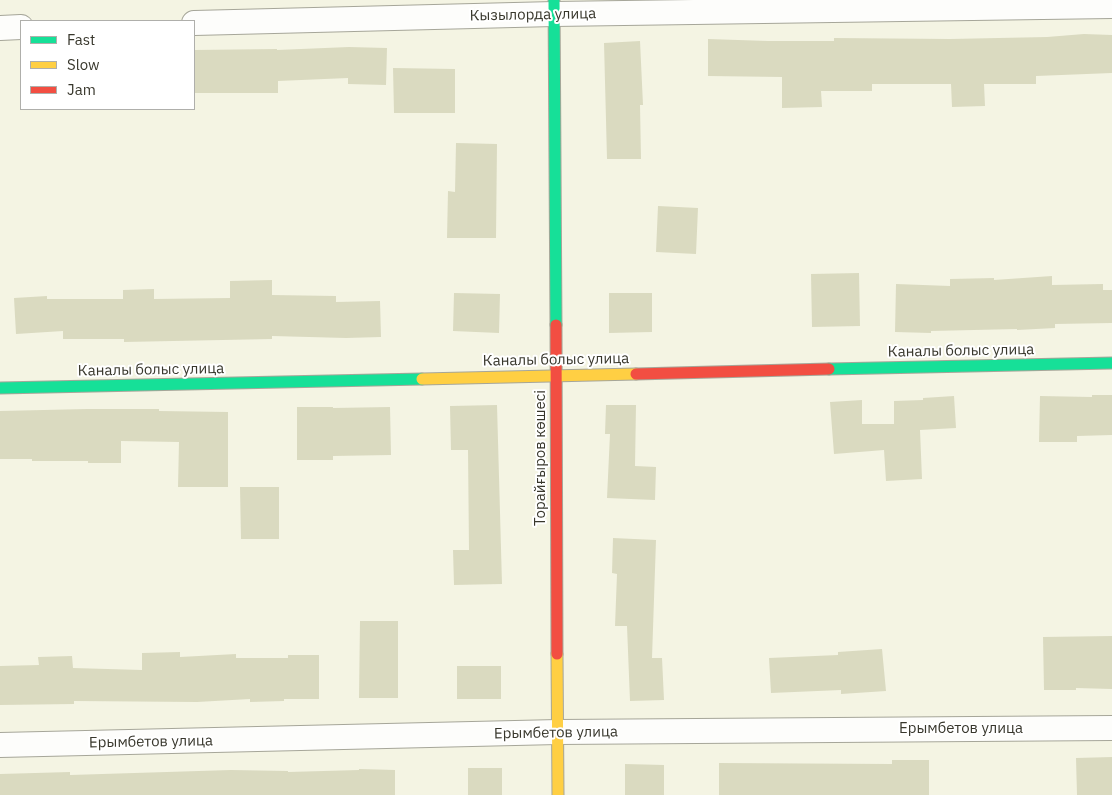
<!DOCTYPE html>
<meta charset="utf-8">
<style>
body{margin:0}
#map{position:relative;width:1112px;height:795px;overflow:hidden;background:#f4f4e3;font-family:"IBM Plex Sans",sans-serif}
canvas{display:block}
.legend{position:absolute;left:20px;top:20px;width:175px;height:90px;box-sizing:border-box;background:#fff;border:1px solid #afafab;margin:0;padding:6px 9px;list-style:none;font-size:15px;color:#38372c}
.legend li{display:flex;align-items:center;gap:10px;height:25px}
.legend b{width:25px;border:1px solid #afafab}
</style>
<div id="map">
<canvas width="1112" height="795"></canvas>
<ul class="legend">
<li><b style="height:6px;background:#16e098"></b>Fast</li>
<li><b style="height:6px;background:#ffcf43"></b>Slow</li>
<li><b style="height:6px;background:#f24e42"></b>Jam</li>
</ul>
</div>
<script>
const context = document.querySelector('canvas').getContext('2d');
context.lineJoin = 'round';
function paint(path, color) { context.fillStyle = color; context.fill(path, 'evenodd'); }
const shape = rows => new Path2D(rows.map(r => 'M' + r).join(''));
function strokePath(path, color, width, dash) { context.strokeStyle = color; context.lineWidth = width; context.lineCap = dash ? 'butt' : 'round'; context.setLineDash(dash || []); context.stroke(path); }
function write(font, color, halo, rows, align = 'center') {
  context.font = font + ' "IBM Plex Sans",sans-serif'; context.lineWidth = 4; context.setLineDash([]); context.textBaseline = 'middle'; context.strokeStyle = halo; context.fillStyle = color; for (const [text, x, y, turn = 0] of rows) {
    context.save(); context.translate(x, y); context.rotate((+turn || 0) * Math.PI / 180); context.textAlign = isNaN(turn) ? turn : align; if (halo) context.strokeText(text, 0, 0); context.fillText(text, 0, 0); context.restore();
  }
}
const building = shape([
 [1084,34,1112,35,1112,73,1036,76,1036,84,984,84,985,106,952,107,951,84,872,84,872,91,821,91,822,107,782,108,782,77,708,76,708,39,768,41,834,41,834,38,950,39,1047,37],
 [640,41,643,105,640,105,641,159,607,159,604,43],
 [349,47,387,48,386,85,348,84,348,78,278,81,278,93,194,93,194,50,277,49,277,50],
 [393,68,455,69,455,113,394,113],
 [456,143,497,144,496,238,447,238,448,191,455,192],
 [658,206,698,208,696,254,656,252],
 [859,273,860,326,812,327,811,274],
 [1052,276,1052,285,1103,284,1103,290,1112,290,1112,323,1055,324,1055,328,1017,330,1017,329,931,331,931,333,895,332,896,284,950,286,950,279,994,278,994,280],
 [272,280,272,295,336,296,336,302,380,301,381,337,346,338,272,336,272,339,124,342,124,339,63,339,63,331,16,334,14,298,47,296,47,299,123,299,123,290,154,289,154,299,230,298,230,281],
 [454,293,500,294,499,333,453,331],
 [609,293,652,293,652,332,609,333],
 [1092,395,1112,395,1112,435,1077,436,1077,442,1039,442,1040,396,1092,397],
 [954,396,956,428,920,430,922,479,886,481,884,450,834,454,830,402,862,400,862,424,894,424,894,401,923,400,923,398],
 [497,405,502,584,454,585,453,550,469,550,468,450,451,450,450,406],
 [606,405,636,405,635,466,656,467,655,500,607,498,610,434,605,434],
 [297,407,333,407,333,408,390,407,391,455,333,456,333,460,297,460],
 [87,409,159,409,159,411,228,412,228,487,178,487,179,442,121,441,121,463,88,463,88,461,32,461,32,459,0,459,0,411],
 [240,487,279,487,279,539,241,539],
 [613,538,656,540,652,658,662,658,664,700,630,701,627,626,615,626,617,574,612,573],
 [360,621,398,621,398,698,359,698],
 [1112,636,1112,689,1076,688,1076,690,1044,690,1043,637],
 [882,649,886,691,841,694,841,690,771,693,769,658,838,655,838,652],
 [180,652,180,657,236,654,236,658,288,658,288,655,319,655,319,699,284,699,284,701,250,702,250,699,197,702,74,701,74,704,0,705,0,666,39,665,38,657,72,656,73,668,142,670,142,653],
 [457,666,501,666,501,699,457,699],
 [1112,757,1112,795,1077,795,1076,758],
 [892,760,929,760,929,795,719,795,719,763,892,764],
 [625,764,664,765,664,795,625,795],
 [468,768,502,768,502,795,468,795],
 [359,769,395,770,395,795,0,795,0,774,70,772,70,775,231,770,288,771,288,772,359,770]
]);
const street = shape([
 [194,23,554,14,1112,6],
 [0,28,21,27],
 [0,745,558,732,1112,728]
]);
const fast = shape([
 [554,0,556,325],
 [829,369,1112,363],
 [0,388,422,379]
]);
const slow = shape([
 [422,379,636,374],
 [557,654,558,795]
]);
const jam = shape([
 [556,325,557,654],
 [636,374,829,369]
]);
const streetNames = [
 ["Кызылорда улица",533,15,-1],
 ["Каналы болыс улица",961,351,-1],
 ["Каналы болыс улица",556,360,-1],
 ["Каналы болыс улица",151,370,-1],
 ["Торайғыров көшесі",541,458,-90],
 ["Ерымбетов улица",961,729],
 ["Ерымбетов улица",556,733,-1],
 ["Ерымбетов улица",151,742,-1]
];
paint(building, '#dadac0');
strokePath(street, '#a6a699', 26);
strokePath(fast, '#a6a699', 13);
strokePath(slow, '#a6a699', 13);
strokePath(jam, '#a6a699', 13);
strokePath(street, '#fdfdfb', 24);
strokePath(fast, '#16e098', 11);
strokePath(slow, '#ffcf43', 11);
strokePath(jam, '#f24e42', 11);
write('15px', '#38372c', '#fff', streetNames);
</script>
